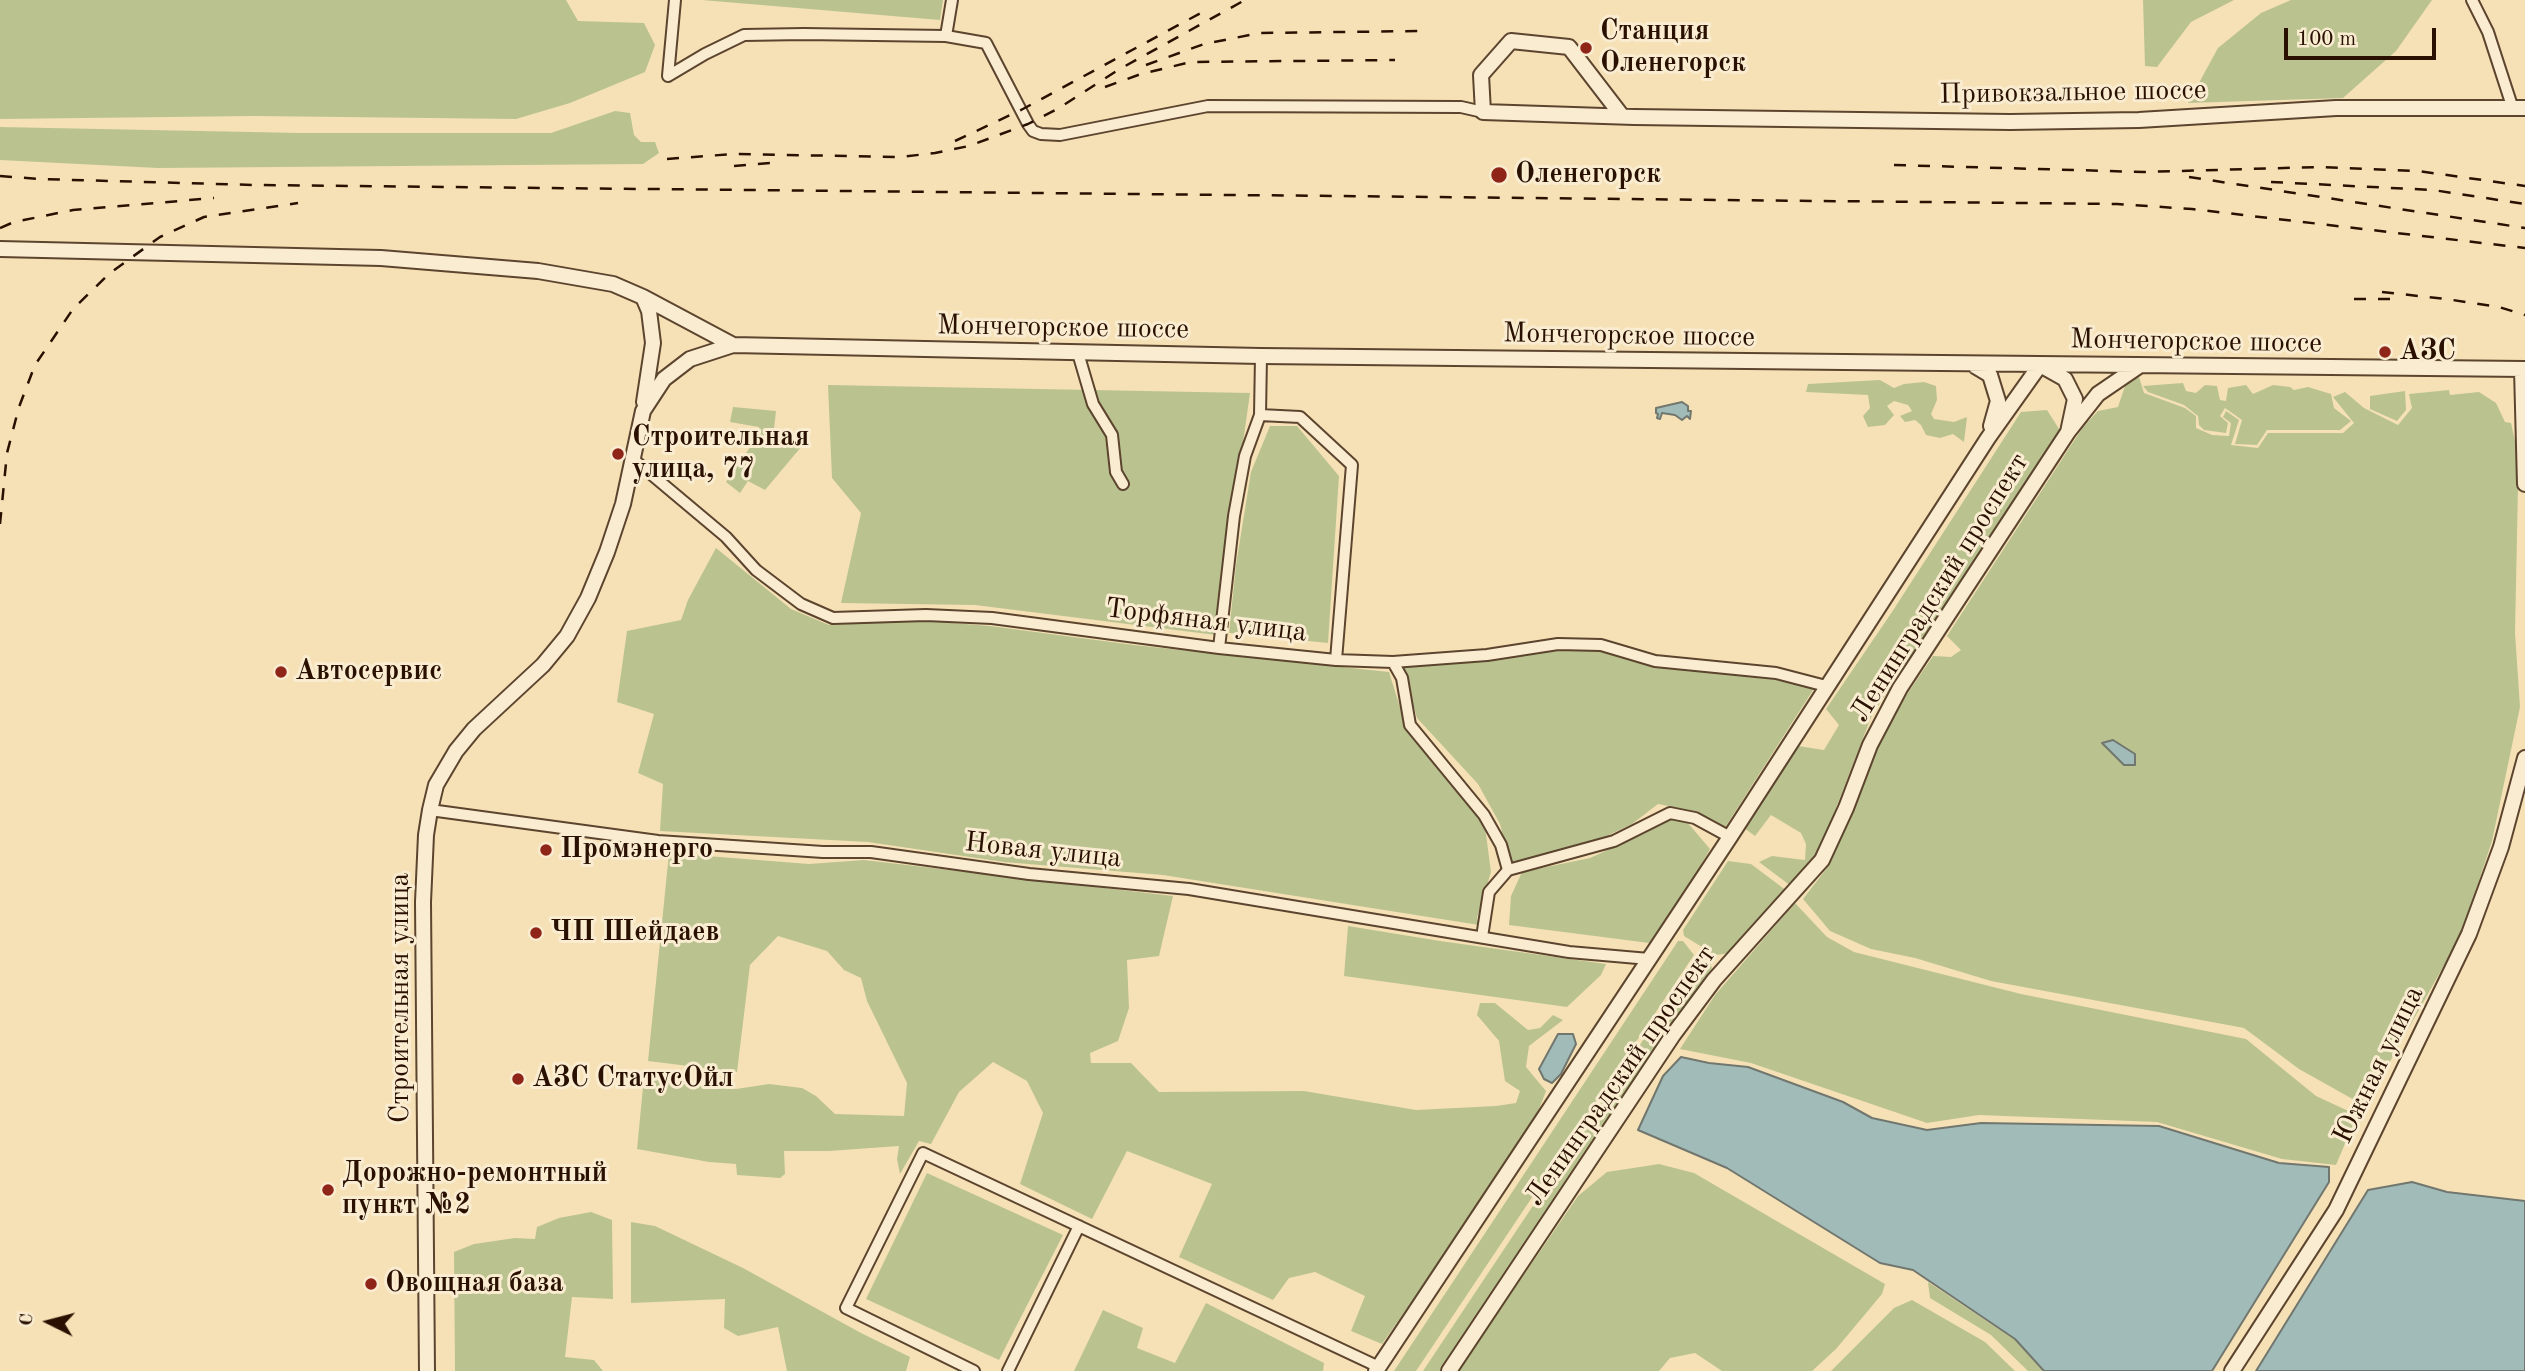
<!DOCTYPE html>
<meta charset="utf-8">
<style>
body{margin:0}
#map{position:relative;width:2525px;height:1371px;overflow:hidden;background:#f6e1b6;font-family:"Old Standard TT",serif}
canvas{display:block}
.north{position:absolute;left:14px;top:1287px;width:70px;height:70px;-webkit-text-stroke:5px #f9ecd0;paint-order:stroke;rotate:276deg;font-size:19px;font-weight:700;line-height:28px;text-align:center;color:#291000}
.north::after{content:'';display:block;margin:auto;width:24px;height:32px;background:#291000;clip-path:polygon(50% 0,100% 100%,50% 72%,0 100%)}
.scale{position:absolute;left:2284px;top:28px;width:152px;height:32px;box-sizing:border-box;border:4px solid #291000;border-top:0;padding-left:9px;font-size:21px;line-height:24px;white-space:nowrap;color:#291000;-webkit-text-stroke:5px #f9ecd0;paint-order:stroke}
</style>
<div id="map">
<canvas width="2525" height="1371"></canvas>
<div class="north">С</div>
<div class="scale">100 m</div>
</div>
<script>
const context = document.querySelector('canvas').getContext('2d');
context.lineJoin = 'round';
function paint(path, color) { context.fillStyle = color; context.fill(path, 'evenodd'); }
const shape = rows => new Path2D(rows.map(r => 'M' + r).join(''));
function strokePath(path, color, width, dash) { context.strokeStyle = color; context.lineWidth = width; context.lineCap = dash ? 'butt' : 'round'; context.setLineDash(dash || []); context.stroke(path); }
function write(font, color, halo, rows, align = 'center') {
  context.font = font + ' "Old Standard TT",serif'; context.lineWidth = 6; context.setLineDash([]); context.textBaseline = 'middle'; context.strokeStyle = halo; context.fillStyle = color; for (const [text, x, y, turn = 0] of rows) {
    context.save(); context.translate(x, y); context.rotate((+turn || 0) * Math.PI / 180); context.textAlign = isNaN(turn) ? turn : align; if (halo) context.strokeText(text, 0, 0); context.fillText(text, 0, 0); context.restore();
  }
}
const green = shape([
 [0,0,566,0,578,21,644,23,655,45,645,72,570,103,516,119,254,116,0,119],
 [702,0,943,0,940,20],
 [2143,0,2234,0,2191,22,2157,67,2145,66],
 [2291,0,2432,0,2396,51,2343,98,2188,103,2218,48,2261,13],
 [615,111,630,113,634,135,641,142,655,142,659,153,643,164,158,168,0,160,0,127,300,133,551,133],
 [2139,377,2144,393,2185,408,2196,416,2196,428,2212,435,2229,436,2231,423,2223,417,2226,411,2239,420,2231,445,2258,448,2268,433,2343,433,2354,423,2333,397,2345,392,2364,408,2398,425,2412,408,2409,394,2449,390,2450,395,2479,392,2496,403,2505,422,2511,423,2515,441,2518,487,2515,633,2520,707,2492,841,2461,935,2365,1106,2299,1069,2244,1028,1991,981,1915,958,1871,949,1830,931,1803,899,1827,868,1886,725,1933,656,1951,657,1961,650,1947,636,2083,427,2098,411,2118,407,2126,383],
 [1880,380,1894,388,1904,384,1924,382,1936,386,1937,400,1931,414,1934,419,1954,422,1967,417,1964,442,1953,434,1940,438,1926,435,1921,425,1915,420,1905,422,1900,416,1912,411,1908,405,1894,401,1887,406,1894,415,1885,425,1868,427,1863,416,1870,408,1868,395,1806,392,1808,384],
 [2183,383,2186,391,2196,393,2205,385,2217,386,2220,400,2226,401,2228,388,2246,385,2253,394,2273,385,2290,387,2294,390,2308,387,2331,394,2334,408,2351,421,2340,430,2267,430,2257,445,2235,444,2242,420,2225,408,2220,416,2228,423,2226,433,2204,430,2199,425,2198,416,2184,405,2148,392,2143,386],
 [828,385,1250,393,1216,635,975,605,841,603,861,513,832,478],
 [2405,391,2406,410,2397,421,2370,409,2370,396],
 [733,407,776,411,774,429,781,435,807,440,765,490,748,481,740,493,726,482,755,440,759,427,730,422],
 [2047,410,2061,432,1872,715,1819,852,1791,886,1759,862,1772,856,1805,860,1806,844,1801,833,1771,815,1755,836,1744,828,1798,746,1824,750,1839,725,1826,709,1892,612,2021,412],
 [1270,426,1297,426,1339,476,1328,643,1229,633,1236,565,1251,472],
 [716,548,791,609,829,625,916,620,990,626,1134,645,1389,672,1407,730,1485,827,1491,872,1477,918,1479,925,1163,875,1004,862,868,842,660,831,663,784,638,773,654,714,617,702,627,631,681,620,688,600],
 [1602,649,1815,687,1724,829,1694,811,1658,804,1632,824,1575,851,1510,863,1500,824,1478,784,1417,718,1401,664,1480,661,1543,650],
 [1672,817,1687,822,1710,849,1657,944,1509,925,1511,896,1522,872,1590,858,1647,832],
 [669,853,809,864,864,860,1173,896,1159,956,1127,960,1129,1008,1118,1041,1090,1053,1091,1063,1131,1063,1159,1092,1304,1091,1416,1110,1496,1106,1516,1103,1520,1091,1505,1081,1499,1041,1477,1015,1480,1003,1495,1003,1528,1030,1540,1028,1553,1015,1563,1020,1529,1046,1526,1067,1546,1091,1534,1122,1494,1184,1382,1344,1351,1331,1365,1296,1315,1272,1289,1278,1273,1300,1179,1257,1212,1184,1127,1151,1092,1219,1020,1184,1043,1113,1027,1081,993,1062,959,1092,931,1144,919,1141,900,1174,897,1159,899,1146,829,1151,784,1151,785,1174,780,1178,737,1175,736,1164,709,1162,637,1149,644,1077,736,1089,769,1084,802,1088,816,1096,835,1114,904,1116,907,1083,867,1001,861,978,844,970,827,951,778,936,750,965,737,1072,648,1061],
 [1728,861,1751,864,1787,891,1733,953,1715,955,1684,936,1683,930],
 [1795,903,1827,937,1854,952,2021,994,2246,1039,2316,1096,2357,1115,2336,1165,2282,1159,2157,1122,1979,1115,1927,1123,1751,1063,1680,1049,1715,995],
 [1348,926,1440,941,1606,964,1601,975,1567,1007,1344,976],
 [1678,941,1683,941,1694,955,1416,1371,1394,1371],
 [1705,957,1709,960,1712,968,1444,1371,1423,1371,1697,959],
 [1659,1164,1694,1173,1885,1284,1882,1294,1836,1349,1812,1371,1722,1371,1695,1353,1670,1358,1659,1371,1458,1371,1578,1196,1607,1172],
 [927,1173,1063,1235,999,1360,866,1299],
 [591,1212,612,1220,613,1299,572,1297,565,1357,594,1360,603,1371,455,1371,454,1252,474,1244,515,1238,535,1239,537,1227,559,1218],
 [631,1222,655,1226,743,1268,861,1333,910,1357,906,1371,787,1371,778,1327,738,1336,724,1328,725,1299,631,1303],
 [1928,1282,2015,1340,2043,1371,2028,1371,1991,1335,1930,1298],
 [1912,1300,1985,1342,2015,1371,1831,1371,1894,1308],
 [1206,1303,1324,1363,1323,1371,1074,1371,1103,1310,1143,1328,1137,1348,1175,1363]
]);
const water = shape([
 [1682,402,1688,406,1688,411,1691,411,1690,419,1687,416,1682,420,1675,415,1662,413,1660,419,1657,418,1658,414,1656,413,1656,408,1682,402],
 [2113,740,2135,754,2135,765,2124,765,2102,743,2113,740],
 [1558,1034,1573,1034,1576,1044,1561,1074,1552,1083,1544,1079,1539,1069,1558,1034],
 [1681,1057,1709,1063,1748,1067,1843,1102,1872,1118,1927,1130,1981,1123,2159,1126,2279,1163,2329,1167,2329,1182,2212,1371,2044,1371,2015,1339,1913,1270,1880,1263,1727,1168,1638,1130,1663,1076,1681,1057],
 [2412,1182,2447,1192,2525,1201,2525,1371,2256,1371,2368,1190,2412,1182]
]);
const minor = shape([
 [2472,0,2488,32,2513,109],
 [946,36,952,0],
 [668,76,705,54,744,35,804,34,946,36,986,43,1028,124,1033,131,1041,134,1060,135,1208,106,1461,107,1483,112],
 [668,76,675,0],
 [1078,353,1093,404,1112,435,1116,472,1123,484],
 [1260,415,1300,417,1352,465,1336,660],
 [633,459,726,537,756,570,801,604,833,618,926,615,992,618,1219,648,1336,660,1393,662,1487,655,1558,644,1601,645,1655,661,1776,673,1826,686],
 [1219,648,1234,516,1245,456,1260,415,1261,356],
 [1393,662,1402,678,1410,725,1484,815,1501,845,1508,870,1489,892,1482,937],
 [430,810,658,841,823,852,871,852,1029,874,1189,889,1569,952,1649,959],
 [1508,870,1614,841,1670,813,1695,818,1730,837],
 [974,1371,846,1308,923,1153,1379,1367],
 [1008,1371,1079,1226]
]);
const tertiary = shape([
 [1622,116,1569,47,1511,41,1481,75,1483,112,1634,117,2010,122,2139,120,2336,108,2525,108],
 [0,249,381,258,538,271,613,284,643,297,733,345],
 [643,297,649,311,653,343,644,402],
 [1975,366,1990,375,1998,401,1991,426],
 [2522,369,2525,484],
 [427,1371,423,902,426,835,430,810,436,785,456,751,474,729,543,665,567,636,588,598,607,552,623,504,643,411,664,379,690,359,733,345,1261,356,2525,369],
 [1376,1371,1730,837,1988,438,2040,365,2065,379,2075,399,2068,432],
 [1449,1371,1673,1035,1714,980,1822,860,1846,808,1870,745,1900,688,2068,432,2098,394,2139,366],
 [2232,1371,2336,1210,2469,934,2501,847,2525,758]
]);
const rail = shape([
 [1146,65,1204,44,1260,33,1423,31],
 [1105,87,1141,74,1191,62,1395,60],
 [955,141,1021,110,1210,8],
 [667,159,733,154,900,157,935,153,969,146,1028,124,1059,108,1118,70,1245,0],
 [1894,165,2144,172,2319,167,2418,171,2525,186],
 [734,166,770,163],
 [0,176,40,179,256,185,2117,204,2192,209,2525,248],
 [2189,177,2525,228],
 [2271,182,2433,190,2525,204],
 [0,228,14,222,73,210,214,198],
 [2382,292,2446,299,2499,307,2525,315],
 [2354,299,2394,299],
 [0,524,7,453,19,407,35,365,73,309,110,273,160,237,204,217,298,203]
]);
const markers = [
 [1586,48,7,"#8f2418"],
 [1499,175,9,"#8f2418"],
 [2385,352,7,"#8f2418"],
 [618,454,7,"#8f2418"],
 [281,672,7,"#8f2418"],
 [546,850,7,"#8f2418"],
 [536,933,7,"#8f2418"],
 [518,1079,7,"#8f2418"],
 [328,1190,7,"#8f2418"],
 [371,1284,7,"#8f2418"]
];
const poiNames = [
 ["Станция",1600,32],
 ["Оленегорск",1600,64],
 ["Оленегорск",1515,175],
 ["АЗС",2399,352],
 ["Строительная",632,438],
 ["улица, 77",632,470],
 ["Автосервис",295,672],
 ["Промэнерго",560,850],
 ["ЧП Шейдаев",550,933],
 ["АЗС СтатусОйл",532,1079],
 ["Дорожно-ремонтный",342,1174],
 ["пункт №2",342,1206],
 ["Овощная база",385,1284]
];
const streetNames = [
 ["Привокзальное шоссе",2073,93,-1],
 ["Мончегорское шоссе",1063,328,1],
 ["Мончегорское шоссе",1629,336,1],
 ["Мончегорское шоссе",2196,342,1],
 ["Ленинградский проспект",1940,588,-58],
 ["Торфяная улица",1206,621,7],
 ["Новая улица",1043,851,6],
 ["Строительная улица",401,998,-90],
 ["Южная улица",2379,1065,-64],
 ["Ленинградский проспект",1621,1076,-55]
];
paint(green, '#bac390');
paint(water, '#a1bbb8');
strokePath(water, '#71776e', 2);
strokePath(minor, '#5c442e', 14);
strokePath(tertiary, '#5c442e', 18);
strokePath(minor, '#f9ecd0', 10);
strokePath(tertiary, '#f9ecd0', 14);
strokePath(rail, '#291000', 2.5, [12, 12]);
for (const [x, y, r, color] of markers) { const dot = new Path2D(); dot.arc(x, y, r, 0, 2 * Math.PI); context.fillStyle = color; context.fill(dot); strokePath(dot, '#f9ecd0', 2.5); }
write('bold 28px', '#291000', '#f9ecd0', poiNames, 'left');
write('28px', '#291000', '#f9ecd0', streetNames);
</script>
